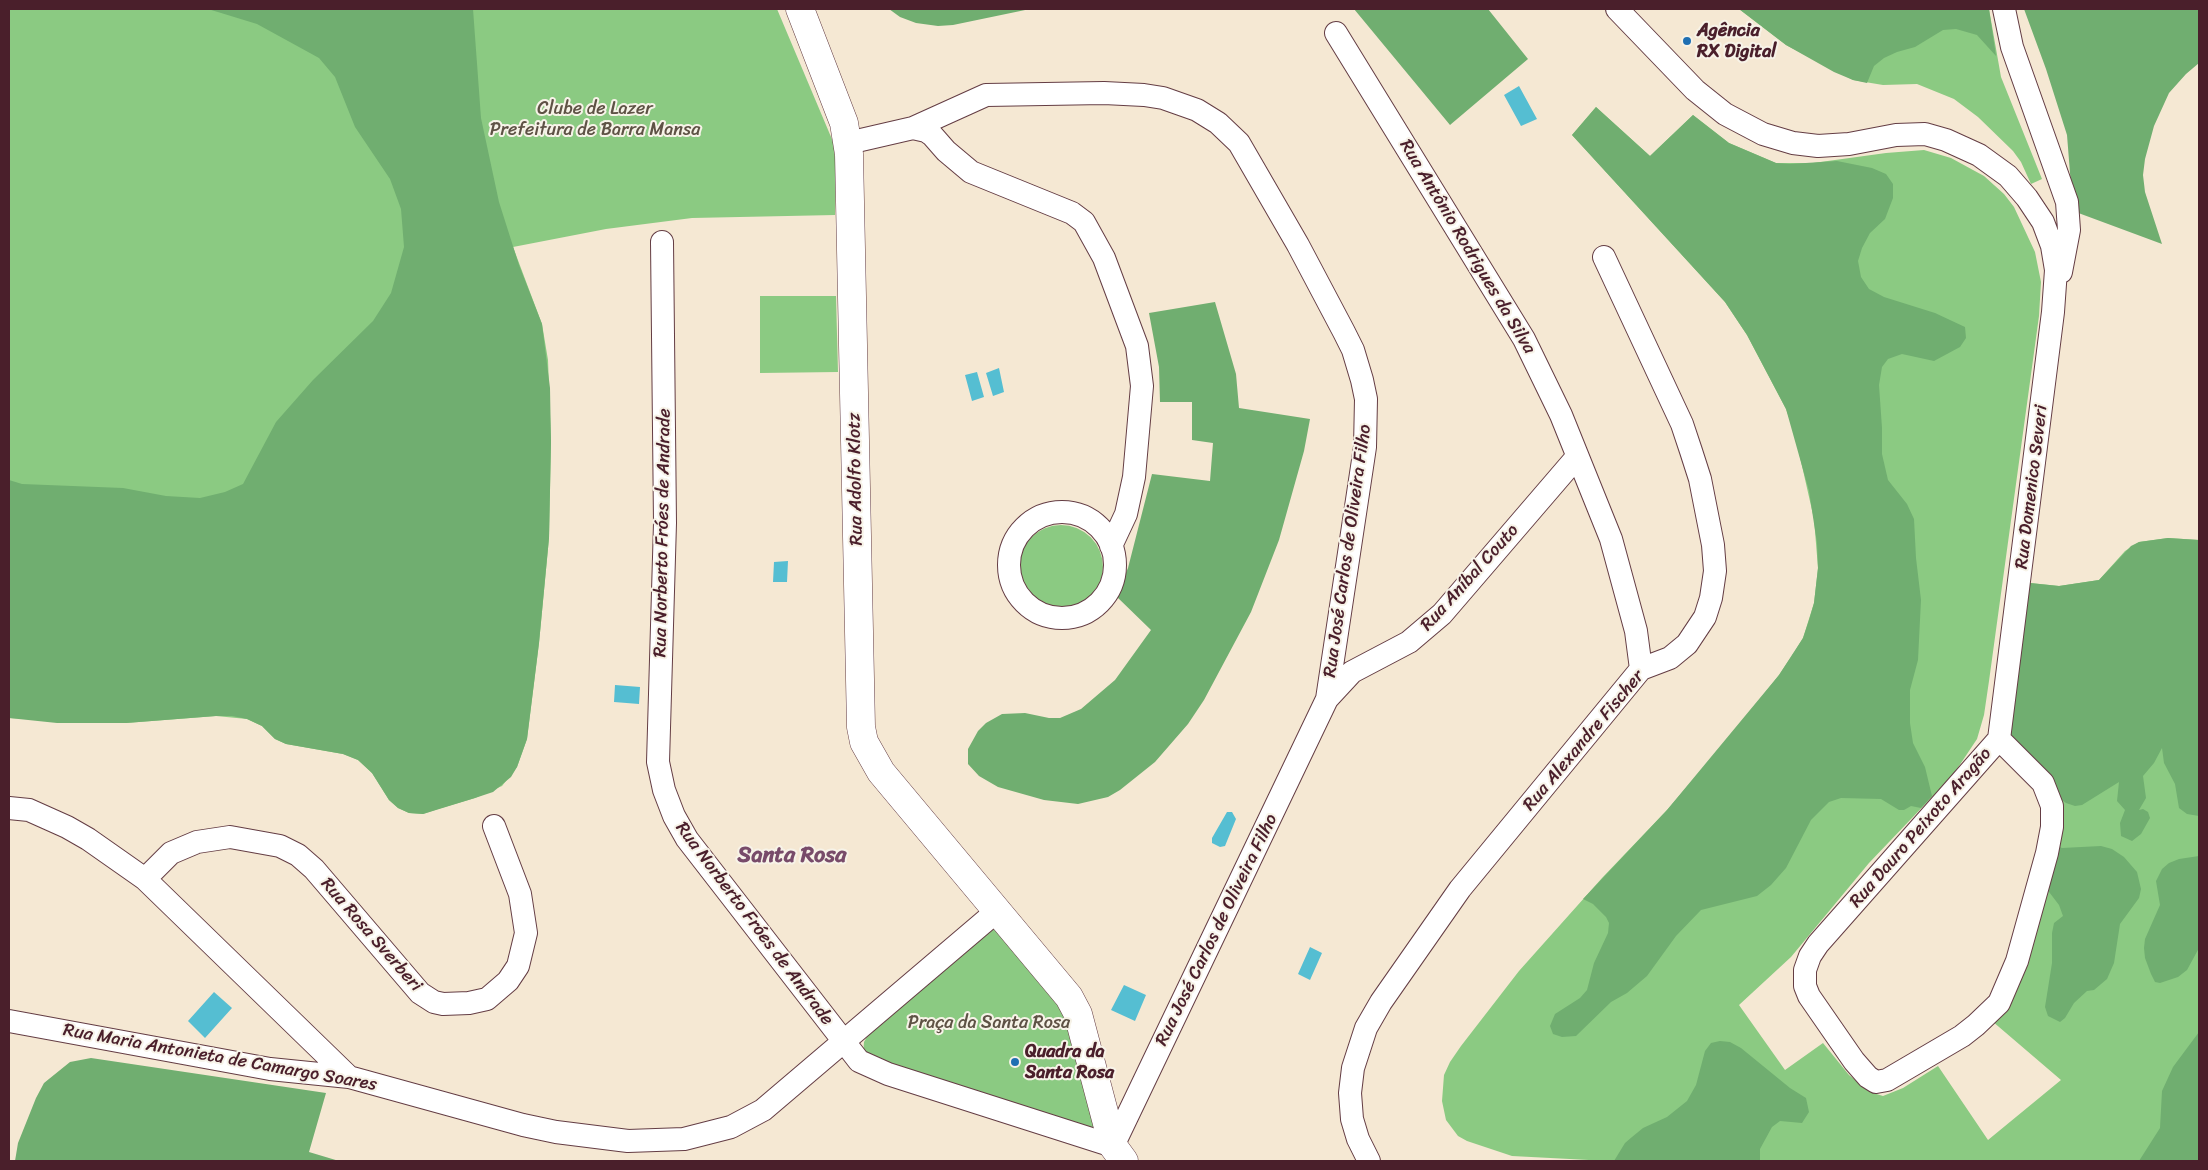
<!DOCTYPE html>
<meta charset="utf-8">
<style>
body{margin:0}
#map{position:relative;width:2208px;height:1170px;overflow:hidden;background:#f5e8d3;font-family:Sriracha,sans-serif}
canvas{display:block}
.frame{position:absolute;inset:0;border:10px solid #4a1f2b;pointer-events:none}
</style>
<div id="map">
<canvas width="2208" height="1170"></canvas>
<div class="frame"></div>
</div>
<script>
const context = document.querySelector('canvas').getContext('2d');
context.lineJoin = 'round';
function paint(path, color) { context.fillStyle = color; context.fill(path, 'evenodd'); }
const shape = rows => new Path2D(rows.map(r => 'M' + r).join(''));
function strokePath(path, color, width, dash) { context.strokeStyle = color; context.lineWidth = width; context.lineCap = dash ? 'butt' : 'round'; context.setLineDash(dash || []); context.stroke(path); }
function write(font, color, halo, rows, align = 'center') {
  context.font = font + ' Sriracha,sans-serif'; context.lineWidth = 4; context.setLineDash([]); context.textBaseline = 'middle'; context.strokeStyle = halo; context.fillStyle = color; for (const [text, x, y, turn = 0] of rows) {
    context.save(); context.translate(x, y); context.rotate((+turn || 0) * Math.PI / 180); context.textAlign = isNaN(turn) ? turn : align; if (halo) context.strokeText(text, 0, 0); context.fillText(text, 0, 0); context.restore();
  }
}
const green = shape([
 [9,9,777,9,834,144,836,173,835,215,692,218,606,229,513,247,542,324,548,360,551,442,549,538,539,643,527,739,517,767,502,786,475,798,438,809,423,814,409,813,398,808,389,800,372,773,358,760,343,754,286,744,275,739,262,726,247,719,216,716,126,723,9,718],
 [1739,9,1989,9,2001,77,2042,179,2031,184,2021,162,2013,151,1978,117,1954,99,1917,84,1883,85,1853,80,1786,45],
 [1596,107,1650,156,1693,115,1729,143,1776,163,1813,163,1886,153,1924,150,1951,158,1984,176,2004,194,2014,207,2035,252,2041,282,2039,316,1989,681,1984,715,1977,739,1953,775,1869,863,1791,957,1739,1005,1785,1070,1823,1043,1849,1075,1870,1092,1883,1096,1903,1088,1938,1066,1988,1140,2061,1080,1992,1021,2047,867,2030,583,2059,586,2099,580,2125,551,2139,542,2168,538,2199,540,2199,1161,1608,1161,1512,1156,1467,1141,1458,1136,1446,1120,1442,1101,1444,1075,1450,1062,1461,1046,1519,971,1602,878,1667,810,1733,733,1779,675,1795,651,1803,638,1814,603,1818,568,1814,519,1795,435,1786,409,1747,335,1725,302,1572,135],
 [760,296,836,296,838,372,760,373],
 '1019 567a42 42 0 1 1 84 0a42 42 0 1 1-84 0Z',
 [996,928,1070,1010,1096,1131,863,1055,864,1042,869,1033,985,931]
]);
const forest = shape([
 [208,9,473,9,481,118,499,202,519,265,542,324,550,388,551,442,549,538,539,643,527,739,517,767,511,777,493,792,475,798,423,814,409,813,398,808,389,800,372,773,358,760,343,754,286,744,275,739,262,726,247,719,232,716,216,716,126,723,57,723,9,718,9,480,22,484,123,488,166,496,200,498,225,492,243,484,276,422,313,380,373,321,391,293,404,247,401,209,390,179,355,127,335,77,319,58,257,24],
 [889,9,1030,9,953,25,938,26,916,23,900,17],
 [1354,9,1488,9,1528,59,1450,125],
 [1739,9,1989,9,1996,56,1977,35,1956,29,1943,30,1915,47,1897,52,1884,58,1874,66,1867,83,1853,80,1834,72,1786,45],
 [2024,9,2199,9,2199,63,2186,74,2169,93,2154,126,2145,159,2143,175,2145,192,2162,244,2073,211,2067,135,2046,69],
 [1596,107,1650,156,1693,115,1729,143,1776,163,1790,164,1837,161,1872,168,1886,174,1893,184,1893,198,1885,219,1870,233,1862,248,1858,261,1861,277,1869,289,1884,297,1935,313,1965,327,1966,338,1960,347,1934,361,1902,354,1888,359,1882,367,1879,385,1882,428,1882,454,1888,480,1907,504,1914,519,1916,558,1921,600,1918,660,1910,690,1910,723,1913,743,1925,767,1932,796,1921,808,1911,806,1904,810,1899,810,1881,799,1841,798,1829,802,1811,820,1786,868,1771,885,1757,896,1701,910,1676,936,1647,976,1627,993,1611,1002,1576,1036,1562,1037,1553,1034,1550,1026,1555,1014,1580,998,1587,990,1594,963,1608,933,1609,923,1606,917,1593,904,1583,899,1667,810,1779,675,1803,638,1809,620,1814,603,1818,568,1817,543,1809,491,1786,409,1747,335,1725,302,1572,135],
 [1215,302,1236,374,1239,408,1310,419,1304,451,1279,540,1251,612,1204,700,1188,724,1155,762,1120,790,1108,797,1078,804,1044,800,998,787,979,776,968,764,968,749,978,731,986,723,1002,714,1025,713,1049,718,1060,718,1081,709,1115,680,1151,630,1116,596,1128,568,1152,474,1210,481,1213,443,1192,440,1192,402,1160,402,1159,367,1149,313],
 [2168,538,2199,540,2199,816,2187,814,2179,808,2175,784,2164,763,2162,748,2154,763,2143,776,2146,798,2139,810,2143,809,2148,812,2150,818,2141,834,2132,841,2121,836,2120,823,2125,810,2117,801,2119,782,2082,805,2075,806,2066,803,2055,795,2006,739,2030,583,2059,586,2099,580,2131,546,2139,542],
 [2053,844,2062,848,2101,846,2112,849,2124,857,2137,872,2141,889,2139,898,2120,924,2114,963,2107,979,2094,990,2087,991,2074,1003,2065,1018,2060,1022,2048,1016,2045,1007,2052,963,2052,933,2054,923,2063,916,2059,905,2043,884],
 [2199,856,2199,948,2187,970,2178,977,2160,983,2155,982,2151,974,2145,958,2144,948,2145,939,2160,905,2156,881,2162,869,2169,863,2179,859],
 [2199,1032,2199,1161,2139,1161,2160,1128,2162,1091,2173,1067],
 [1720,1041,1730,1042,1741,1048,1790,1088,1806,1098,1809,1112,1802,1123,1780,1121,1772,1127,1760,1149,1760,1161,1614,1161,1625,1143,1632,1137,1643,1128,1667,1117,1687,1101,1696,1085,1705,1051,1711,1043],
 [91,1058,326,1093,309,1152,339,1161,15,1161,18,1143,36,1098,44,1083,70,1062]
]);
const water = shape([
 [1519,86,1537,119,1521,126,1504,95],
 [999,368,1004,392,993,396,986,373],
 [977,372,984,397,972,401,965,375],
 [788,561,787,582,773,582,774,562],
 [615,685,640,687,639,704,614,702],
 [1227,812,1232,812,1236,819,1225,846,1220,847,1212,843,1212,838],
 [1310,947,1322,953,1310,980,1298,974],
 [1124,985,1146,995,1135,1021,1111,1010],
 [214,992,232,1008,205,1038,188,1021]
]);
const minor = shape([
 [1617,9,1695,90,1725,114,1763,134,1793,143,1818,146,1849,144,1896,135,1925,134,1946,140,1979,155,2008,176,2027,198,2043,222,2052,246,2056,270,2053,312,1999,739,1818,944,1810,956,1805,970,1805,986,1809,996,1854,1061,1868,1077,1876,1082,1887,1080,1962,1036,1976,1025,1999,1003,2017,961,2047,853,2052,827,2052,806,2043,783,1999,739],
 [2004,9,2012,47,2067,202,2069,230,2061,272],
 [1336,33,1524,339,1561,415,1611,539,1636,631,1641,669],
 [913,128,926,131,932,135,946,151,971,172,1072,213,1084,222,1104,258,1137,346,1142,386,1134,477,1126,514,1111,546],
 [662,242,665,523,658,762,664,790,674,816,687,839,859,1061,888,1074,1113,1146,1327,699,1365,447,1366,399,1362,380,1353,350,1344,332,1298,245,1239,143,1218,123,1197,110,1163,98,1144,95,1104,93,986,95,913,128,848,143],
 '1009 565a53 53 0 1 1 106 0a53 53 0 1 1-106 0Z',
 [1327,699,1352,672,1409,642,1442,614,1576,458],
 [9,808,29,810,67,827,88,839,145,879,349,1077],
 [145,879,171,853,197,842,230,837,280,846,298,855,314,869,420,993,434,1002,443,1004,469,1003,487,999,508,981,518,966,526,933,520,894,494,826],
 [9,1021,270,1069,349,1077,523,1125,556,1132,628,1141,684,1139,731,1127,763,1110,997,911],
 [1369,1161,1358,1139,1352,1119,1350,1093,1353,1068,1366,1028,1381,1002,1460,889,1641,669,1670,658,1687,644,1705,617,1711,598,1715,571,1713,545,1700,479,1691,451,1682,424,1604,257]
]);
const tertiary = shape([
 [800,9,844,123,849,154,861,727,864,742,881,772,1069,997,1078,1014,1113,1146,1124,1161]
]);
const markers = [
 [1687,41,5,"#1f6fb2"],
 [1015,1062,5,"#1f6fb2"]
];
const poiNames = [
 ["Agência",1697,31],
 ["RX Digital",1697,52],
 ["Quadra da",1025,1052],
 ["Santa Rosa",1025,1073]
];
const parkNames = [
 ["Clube de Lazer",595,109],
 ["Prefeitura de Barra Mansa",595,130],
 ["Praça da Santa Rosa",989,1023]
];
const streetNames = [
 ["Rua Antônio Rodrigues da Silva",1467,247,59],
 ["Rua Adolfo Klotz",856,479,-91],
 ["Rua Domenico Severi",2032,487,-83],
 ["Rua Norberto Fróes de Andrade",663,533,-89],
 ["Rua José Carlos de Oliveira Filho",1348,551,-82],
 ["Rua Aníbal Couto",1470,578,-48],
 ["Rua Alexandre Fischer",1584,741,-50],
 ["Rua Dauro Peixoto Aragão",1921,828,-49],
 ["Rua Norberto Fróes de Andrade",754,924,53],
 ["Rua José Carlos de Oliveira Filho",1217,930,-64],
 ["Rua Rosa Sverberi",371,935,49],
 ["Rua Maria Antonieta de Camargo Soares",220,1058,10]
];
const districtNames = [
 ["Santa Rosa",792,856]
];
paint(green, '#8bca82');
paint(forest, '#70ae70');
paint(water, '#55bed2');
strokePath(minor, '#643d44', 24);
strokePath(tertiary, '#643d44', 29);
strokePath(minor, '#fff', 22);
strokePath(tertiary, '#fff', 28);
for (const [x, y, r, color] of markers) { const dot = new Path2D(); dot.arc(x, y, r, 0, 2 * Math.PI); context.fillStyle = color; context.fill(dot); strokePath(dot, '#f7f3e8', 2); }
write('bold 18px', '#4a1f2b', '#f7f3e8', poiNames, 'left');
write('18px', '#5e5245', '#f7f3e8', parkNames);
write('18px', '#4a1f2b', '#f7f3e8', streetNames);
write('bold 22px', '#784b6a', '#f7f3e8', districtNames);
</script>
